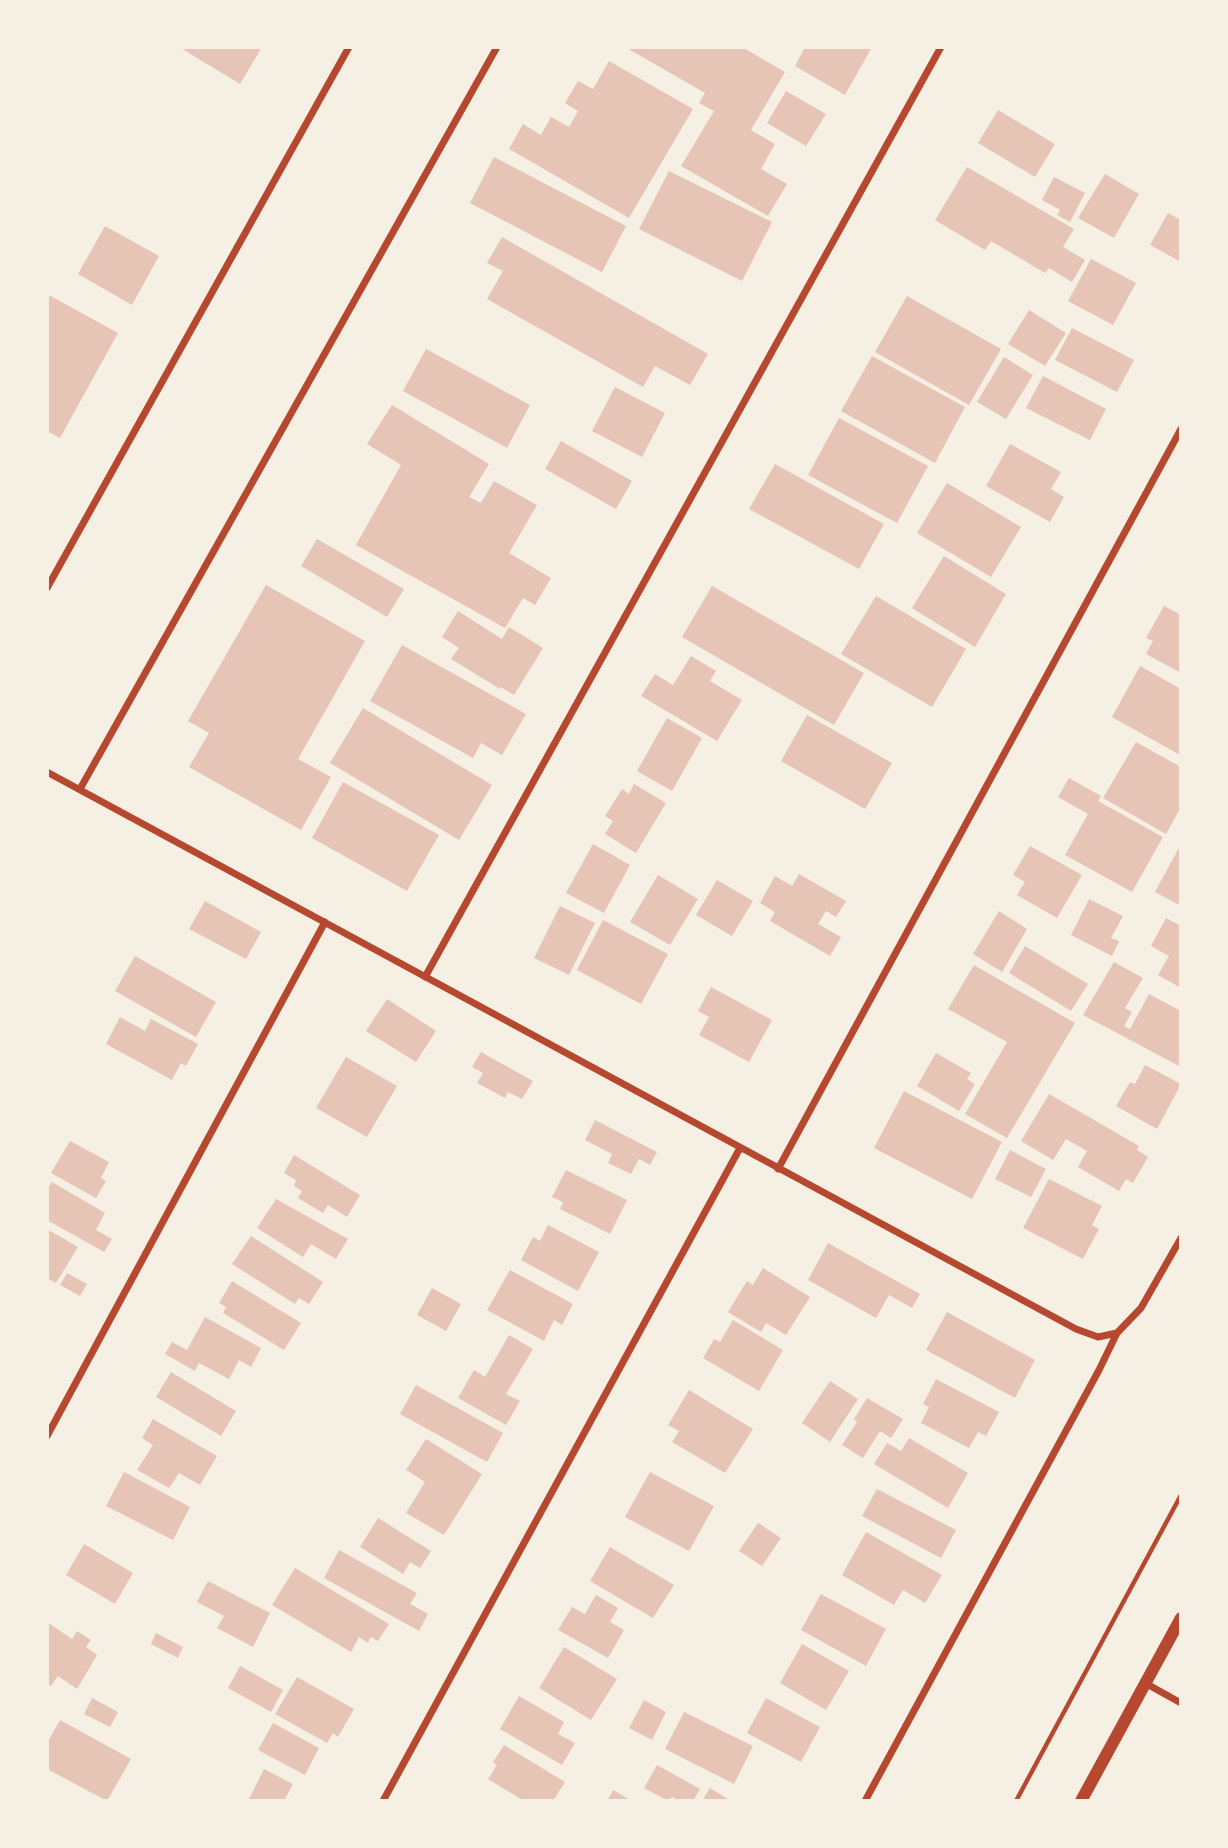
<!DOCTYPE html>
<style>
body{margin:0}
#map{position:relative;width:1228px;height:1848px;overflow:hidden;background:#f6efe4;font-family:Mulish,sans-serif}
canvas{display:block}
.frame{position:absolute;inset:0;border:49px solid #f6efe4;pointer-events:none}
</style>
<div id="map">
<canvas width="1228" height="1848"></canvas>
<div class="frame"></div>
</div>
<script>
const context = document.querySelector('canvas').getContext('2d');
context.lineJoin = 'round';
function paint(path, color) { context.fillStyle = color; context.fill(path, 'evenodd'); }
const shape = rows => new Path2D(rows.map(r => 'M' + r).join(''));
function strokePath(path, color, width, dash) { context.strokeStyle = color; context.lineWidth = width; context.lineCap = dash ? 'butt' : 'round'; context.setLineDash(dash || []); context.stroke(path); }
const building = shape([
 [179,47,262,47,240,84],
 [625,47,742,47,785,72,751,130,775,144,761,169,787,184,768,216,681,166,714,111,699,103,705,93],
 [805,47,872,47,845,95,795,66],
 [609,61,693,109,629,218,509,149,523,124,541,135,551,117,569,127,578,111,565,103,578,81,593,89],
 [786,91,826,114,806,146,767,123],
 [998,110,1055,144,1035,177,978,143],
 [494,157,626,226,602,272,470,203],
 [967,167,1074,229,1063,247,1085,260,1072,282,1049,268,1045,273,991,241,985,250,935,220],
 [669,171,772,222,742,281,639,229],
 [1105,174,1139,194,1114,238,1078,218],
 [1054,177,1085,193,1070,222,1057,215,1060,210,1042,200],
 [1168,213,1181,220,1181,262,1150,245],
 [105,226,159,256,132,305,78,274],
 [502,237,708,354,690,385,655,366,643,387,487,299,503,271,487,263],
 [1091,259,1136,283,1113,325,1068,301],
 [47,294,118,333,60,438,47,431],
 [907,296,1001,349,969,405,875,352],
 [1029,310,1066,333,1045,366,1008,344],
 [1072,328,1134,360,1117,392,1055,360],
 [426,349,530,405,507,448,403,391],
 [872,356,965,407,935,463,841,411],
 [1004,357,1033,375,1006,419,977,402],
 [1043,376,1106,409,1090,440,1026,408],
 [615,387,665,413,642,457,592,431],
 [392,405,489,464,469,497,481,503,494,481,537,505,509,553,551,578,535,605,523,598,505,628,356,545,401,465,367,444],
 [839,418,928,466,897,523,808,475],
 [561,441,632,481,616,509,545,469],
 [1010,444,1061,472,1051,489,1064,497,1050,522,986,486],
 [775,464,884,524,859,569,749,509],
 [947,483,1021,527,991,577,917,533],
 [317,539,404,589,387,617,301,566],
 [944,556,1006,594,975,647,912,608],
 [266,585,365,641,298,759,331,777,301,830,189,767,209,733,188,721],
 [712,586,864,673,834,725,682,637],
 [876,596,966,649,932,707,841,654],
 [1164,606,1181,615,1181,673,1146,654,1153,641,1146,638],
 [458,611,502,639,509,627,543,648,514,695,501,687,500,689,451,659,459,648,442,637],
 [402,645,526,714,502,755,481,743,473,758,370,701],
 [691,656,716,671,710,681,742,700,717,741,641,696,655,674,673,685],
 [1140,666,1181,689,1180,755,1112,717],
 [363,708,492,785,459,840,330,763],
 [807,715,892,763,865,809,781,761],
 [667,718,702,738,672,791,637,771],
 [1136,742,1181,767,1181,807,1166,834,1103,798],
 [1069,778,1101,796,1098,801,1163,837,1132,892,1065,855,1088,814,1058,797],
 [343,782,439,835,407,891,312,838],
 [634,784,666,803,636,853,605,834,613,821,605,816,622,789,629,794],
 [593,844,630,865,604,913,566,893],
 [1181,844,1181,906,1155,892],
 [1030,846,1082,875,1057,918,1017,895,1025,882,1013,875],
 [799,874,846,901,836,917,826,911,818,924,841,937,830,956,770,921,775,912,760,903,775,876,792,886],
 [658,875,698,899,670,945,630,922],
 [717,880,753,901,732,936,696,915],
 [1089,899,1123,916,1111,938,1119,941,1112,956,1071,935],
 [205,901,261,932,246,959,189,929],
 [560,906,595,923,569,975,534,958],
 [999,911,1027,929,1002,972,973,954],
 [1166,918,1181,926,1181,988,1158,975,1169,956,1151,946],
 [603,920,668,954,641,1004,577,970],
 [1025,946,1088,984,1071,1011,1009,973],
 [135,956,216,1002,196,1037,115,991],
 [1114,962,1143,978,1125,1008,1132,1012,1124,1026,1130,1029,1149,994,1181,1011,1181,1067,1083,1015],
 [974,965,1075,1023,1007,1138,965,1114,1007,1042,948,1009],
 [711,987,772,1020,749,1062,699,1035,709,1017,698,1011],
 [387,999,436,1031,416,1062,366,1031],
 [120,1017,145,1031,151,1019,198,1044,186,1066,181,1063,172,1080,106,1044],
 [481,1052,533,1081,522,1099,508,1092,505,1098,477,1083,483,1073,472,1067],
 [936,1053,971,1073,967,1079,975,1084,959,1111,917,1086],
 [346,1057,397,1086,367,1137,316,1108],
 [1145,1065,1181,1084,1157,1129,1116,1106,1130,1082,1135,1084],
 [904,1091,1002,1142,972,1199,874,1148],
 [1049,1094,1139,1146,1137,1150,1148,1157,1133,1183,1126,1179,1119,1191,1078,1167,1087,1151,1066,1139,1053,1160,1021,1141],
 [595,1120,657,1152,650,1165,639,1159,631,1174,608,1163,612,1154,585,1140],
 [70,1141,109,1162,101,1178,106,1181,96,1198,51,1173],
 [1010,1150,1046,1169,1031,1197,995,1179],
 [294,1155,360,1195,347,1217,328,1205,323,1213,298,1198,302,1191,294,1186,296,1180,284,1173],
 [566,1170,627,1200,610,1234,560,1209,563,1202,552,1197],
 [1049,1179,1102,1206,1092,1225,1099,1229,1083,1259,1023,1228],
 [52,1182,105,1213,96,1230,112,1239,104,1252,47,1220,47,1190],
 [276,1199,348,1239,336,1259,311,1244,303,1257,257,1228],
 [548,1225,599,1252,578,1291,521,1260,533,1237,540,1241],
 [47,1229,78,1247,56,1283,47,1278],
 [251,1236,323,1282,309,1304,299,1298,295,1304,232,1264],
 [828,1243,920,1294,912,1308,889,1295,876,1318,808,1280],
 [763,1268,810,1297,786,1335,766,1323,761,1332,728,1312,747,1281,753,1285],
 [510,1270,573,1304,562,1325,554,1320,544,1341,487,1310],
 [67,1273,87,1284,80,1296,60,1285],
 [232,1281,301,1323,284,1350,223,1313,226,1307,219,1303],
 [432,1288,461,1304,446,1331,417,1315],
 [947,1312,1035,1360,1015,1398,926,1350],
 [205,1317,261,1348,251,1367,239,1360,229,1379,199,1363,195,1371,165,1354,172,1342,187,1350],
 [733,1320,783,1350,759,1391,703,1358,714,1339,720,1342],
 [509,1335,533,1349,506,1394,520,1401,506,1425,458,1398,474,1370,485,1377],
 [171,1372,236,1411,221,1436,156,1397],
 [936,1379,999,1412,986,1436,978,1432,969,1448,921,1423,929,1407,923,1404],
 [830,1381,858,1399,830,1442,802,1423],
 [416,1385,503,1433,487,1462,400,1414],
 [689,1390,753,1429,725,1473,672,1442,679,1431,668,1425],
 [867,1398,903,1419,891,1438,880,1431,863,1458,842,1445,857,1422,854,1419],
 [153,1419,217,1456,200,1485,179,1473,169,1488,137,1470,153,1445,142,1438],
 [909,1438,968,1473,948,1508,874,1464,887,1443,901,1451],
 [426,1439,482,1474,444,1535,406,1513,425,1482,406,1470],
 [124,1472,190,1507,173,1540,106,1506],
 [650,1472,714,1506,689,1551,625,1517],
 [877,1489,956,1530,941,1558,862,1516],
 [378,1518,431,1551,420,1568,410,1562,403,1574,360,1547],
 [758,1523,781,1538,762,1566,739,1551],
 [866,1532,942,1575,925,1603,903,1590,894,1605,842,1575],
 [84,1544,133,1573,115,1604,66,1575],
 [610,1547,674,1585,653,1618,590,1581],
 [339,1550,417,1593,410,1604,428,1614,419,1631,324,1578],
 [295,1568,389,1624,378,1641,371,1637,368,1643,359,1637,351,1652,272,1605],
 [208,1581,270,1613,253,1647,217,1628,224,1616,197,1602],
 [821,1594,886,1629,866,1666,801,1630],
 [596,1595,618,1608,610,1622,624,1630,608,1658,558,1630,572,1607,585,1614],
 [47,1622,72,1639,77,1631,91,1640,86,1647,97,1655,77,1689,58,1676,51,1686,47,1684],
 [156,1633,183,1647,178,1658,151,1644],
 [802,1644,849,1671,826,1710,780,1683],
 [564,1647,617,1679,591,1720,539,1688],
 [240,1666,283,1690,271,1712,228,1688],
 [297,1677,354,1709,338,1737,333,1733,327,1743,275,1714],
 [519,1696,564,1722,558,1734,575,1743,562,1765,500,1729],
 [92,1698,118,1712,110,1727,84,1714],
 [766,1698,820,1727,801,1762,747,1733],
 [644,1700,666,1712,652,1740,629,1728],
 [684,1712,753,1746,734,1784,665,1749],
 [60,1720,131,1759,107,1801,47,1769,47,1743],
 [273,1723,319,1748,305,1775,258,1750],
 [504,1745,565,1782,553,1801,524,1801,488,1779,497,1765,493,1762],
 [657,1765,700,1789,693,1801,679,1801,672,1797,668,1801,644,1788],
 [264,1769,293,1784,284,1801,253,1801,249,1799],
 [710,1788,731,1801,702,1801],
 [613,1790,632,1801,607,1801]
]);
const path = shape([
 [1016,1801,1181,1495]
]);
const minor = shape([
 [47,588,349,47],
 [47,772,1076,1329,1098,1337,1117,1333],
 [80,789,497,47],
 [425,977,941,47],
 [778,1169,1181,429],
 [47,1436,325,922],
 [1145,1683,1181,1703],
 [383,1801,740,1148],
 [865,1801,1099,1370,1117,1333,1141,1308,1181,1238]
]);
const tertiary = shape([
 [1081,1801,1181,1618]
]);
paint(building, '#e6c5b7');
strokePath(path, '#b5482f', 4.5);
strokePath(minor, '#b5482f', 7);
strokePath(tertiary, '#b5482f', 12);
</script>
